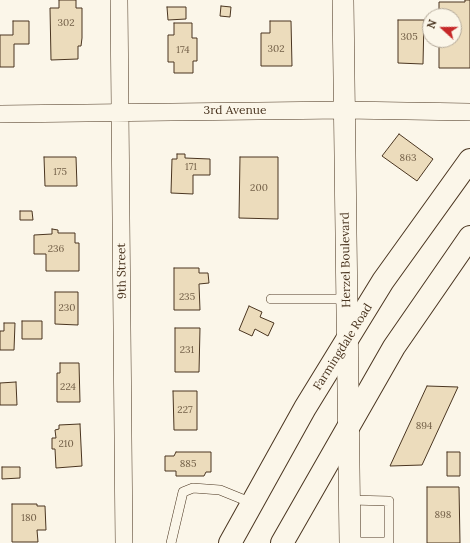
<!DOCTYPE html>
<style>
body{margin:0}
#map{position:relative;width:470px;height:543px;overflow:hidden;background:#fbf6e9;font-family:Lora,serif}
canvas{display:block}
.north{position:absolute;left:422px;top:8px;width:40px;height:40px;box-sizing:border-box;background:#fbf6e9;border:1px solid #b4a999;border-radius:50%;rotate:291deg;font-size:11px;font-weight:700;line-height:16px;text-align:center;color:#4a3520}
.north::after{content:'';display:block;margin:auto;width:14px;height:18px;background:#c62828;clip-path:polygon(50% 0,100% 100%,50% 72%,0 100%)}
</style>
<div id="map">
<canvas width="470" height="543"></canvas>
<div class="north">N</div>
</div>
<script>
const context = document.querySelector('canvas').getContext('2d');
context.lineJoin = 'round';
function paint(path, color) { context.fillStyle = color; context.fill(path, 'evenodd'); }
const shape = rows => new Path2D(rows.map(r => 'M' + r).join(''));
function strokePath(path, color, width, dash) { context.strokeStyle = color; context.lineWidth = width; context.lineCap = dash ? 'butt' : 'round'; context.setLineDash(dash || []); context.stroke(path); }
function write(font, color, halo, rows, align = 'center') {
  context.font = font + ' Lora,serif'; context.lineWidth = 3; context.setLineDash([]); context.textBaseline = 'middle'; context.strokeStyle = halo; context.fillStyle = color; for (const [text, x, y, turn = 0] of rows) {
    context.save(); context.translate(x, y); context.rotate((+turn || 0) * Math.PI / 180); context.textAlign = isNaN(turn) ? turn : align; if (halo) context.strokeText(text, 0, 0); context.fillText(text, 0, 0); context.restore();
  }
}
const building = shape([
 [59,0,76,0,76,8,82,8,82,38,81,46,78,46,78,59,51,60,50,8,59,8,59,0],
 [465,0,470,0,470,68,439,68,439,40,454,40,454,16,439,16,439,2,465,2,465,0],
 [221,6,231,7,230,17,220,16,221,6],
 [167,7,186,7,186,19,168,20,167,7],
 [398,20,424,20,423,64,398,63,398,20],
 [13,21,29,21,29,44,14,44,14,67,0,67,0,35,13,35,13,21],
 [270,21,291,21,292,66,261,66,261,33,270,33,270,21],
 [174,23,192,23,192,38,197,38,197,61,193,61,193,73,174,73,174,62,168,62,168,35,174,35,174,23],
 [399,134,433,159,417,181,382,156,399,134],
 [177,154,185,154,185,158,210,159,210,175,193,175,193,194,171,193,172,159,177,159,177,154],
 [44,157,76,157,77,186,45,186,44,157],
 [240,157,278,157,278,219,239,218,240,157],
 [20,211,32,211,33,220,20,220,20,211],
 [52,229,58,230,58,233,75,233,75,243,79,243,79,271,46,271,46,254,34,254,34,235,52,234,52,229],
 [174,268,199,268,199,273,208,273,209,283,199,284,200,310,174,310,174,268],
 [55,292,78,292,78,325,55,324,55,292],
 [249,306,262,312,260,317,274,323,268,336,255,329,252,336,239,330,249,306],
 [22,321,42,321,42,339,22,339,22,321],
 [4,323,15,323,14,350,0,350,0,331,4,331,4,323],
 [175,328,200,328,199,372,175,372,175,328],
 [60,363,79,363,80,402,57,402,57,373,60,373,60,363],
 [16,382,17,405,0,405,0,383,16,382],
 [427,386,458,387,422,465,390,466,427,386],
 [173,391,197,391,197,430,174,430,173,391],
 [80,424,82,466,56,468,55,449,52,449,52,438,56,438,55,430,59,429,59,425,80,424],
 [176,452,211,452,211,472,206,472,204,476,176,476,176,471,165,471,165,456,174,456,176,452],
 [447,452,460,452,460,476,447,476,447,452],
 [2,467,20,467,20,478,2,479,2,467],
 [427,487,459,487,460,543,427,543,427,487],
 [12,504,37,504,37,506,45,506,46,530,37,530,38,542,12,542,12,504]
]);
const service = shape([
 [271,299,346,299],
 [350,500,389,501,389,542,350,542],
 [171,543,183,492,193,488,220,490,252,503]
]);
const minor = shape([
 [119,0,124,543],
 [0,114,344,110,470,112]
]);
const tertiary = shape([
 [343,0,350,543]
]);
const primary = shape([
 [230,543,305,408,383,281,470,160],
 [282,543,394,347,470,237]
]);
const numberNames = [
 ["302",66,23],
 ["305",409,37],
 ["302",276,49],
 ["174",183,50],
 ["863",408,158],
 ["171",191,167],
 ["175",60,172],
 ["200",259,188],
 ["236",56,249],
 ["235",187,297],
 ["230",67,308],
 ["231",187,350],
 ["224",68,387],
 ["227",185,410],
 ["894",424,426],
 ["210",66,444],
 ["885",188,464],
 ["898",443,515],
 ["180",29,518]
];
const streetNames = [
 ["3rd Avenue",235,111],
 ["Herzel Boulevard",346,260,-91],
 ["9th Street",122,271,-91],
 ["Farmingdale Road",343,347,-58]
];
paint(building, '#ecdcbc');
strokePath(building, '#4a3520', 1);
strokePath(service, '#4a3520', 10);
strokePath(minor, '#4a3520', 18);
strokePath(tertiary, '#4a3520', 22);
strokePath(primary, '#4a3520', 24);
strokePath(service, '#fbf6e9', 9);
strokePath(minor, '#fbf6e9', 17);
strokePath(tertiary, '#fbf6e9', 21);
strokePath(primary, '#fbf6e9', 22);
write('10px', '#725f47', null, numberNames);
write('12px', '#4a3520', '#fbf6e9', streetNames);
</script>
